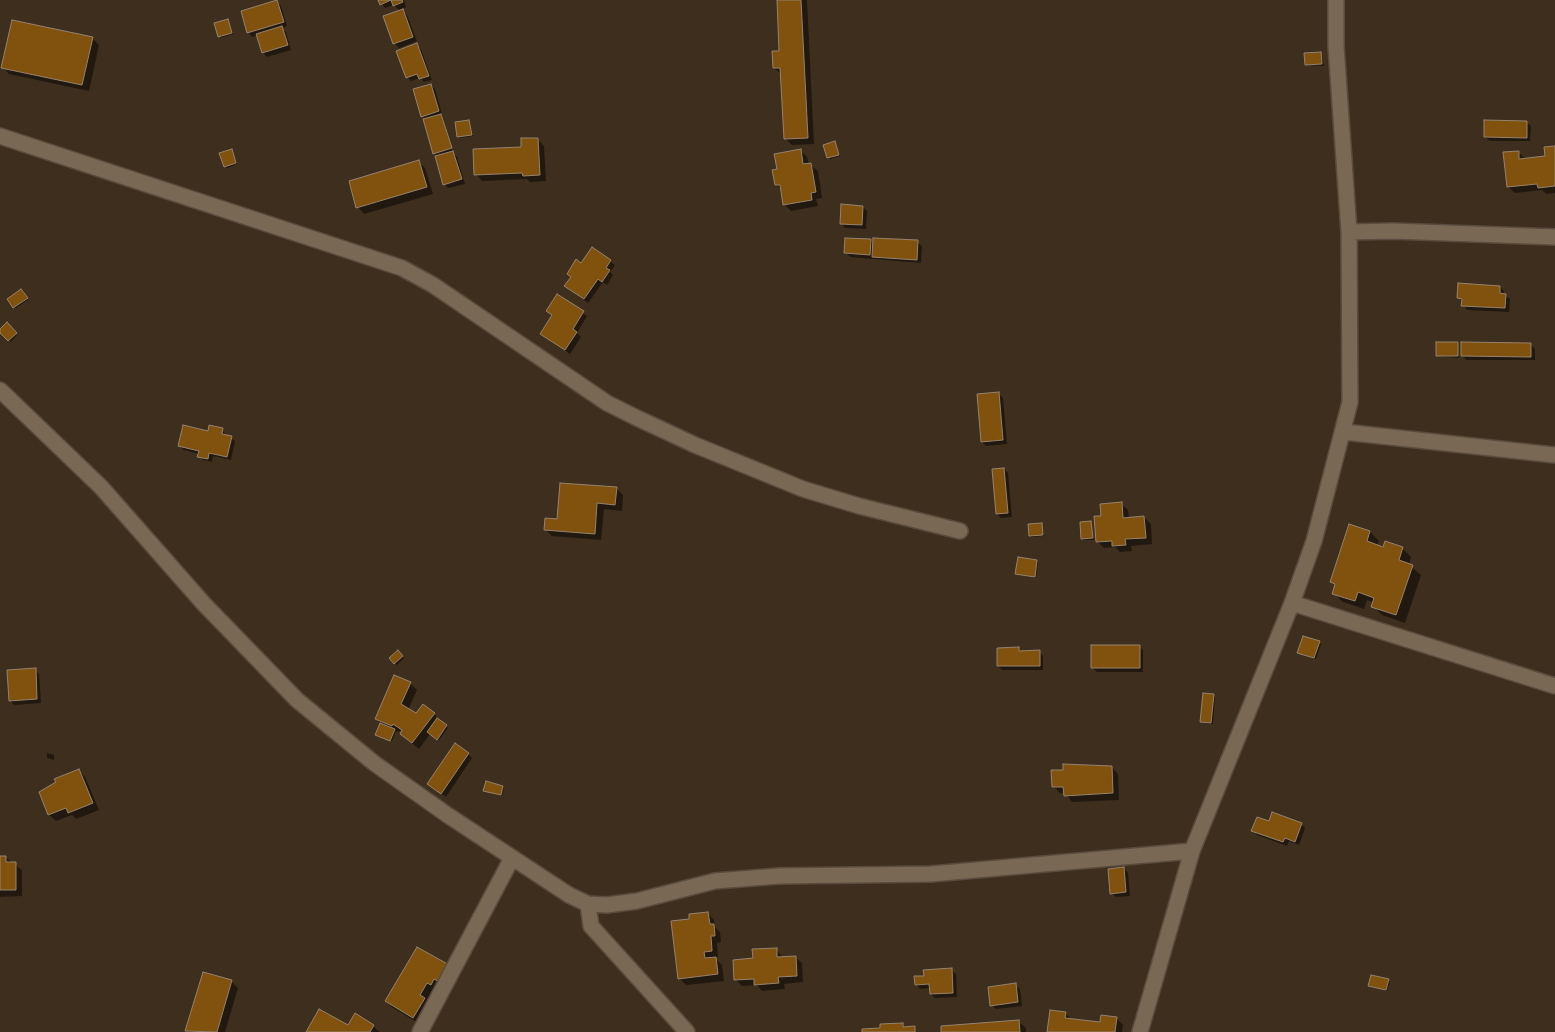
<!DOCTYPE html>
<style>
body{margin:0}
canvas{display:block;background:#3e2e1d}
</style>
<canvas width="1555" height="1032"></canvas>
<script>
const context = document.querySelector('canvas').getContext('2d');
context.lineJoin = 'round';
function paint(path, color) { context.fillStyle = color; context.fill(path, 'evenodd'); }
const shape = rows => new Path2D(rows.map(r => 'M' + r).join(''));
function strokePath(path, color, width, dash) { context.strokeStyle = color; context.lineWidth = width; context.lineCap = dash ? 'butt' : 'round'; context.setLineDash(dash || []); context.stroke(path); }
const shadow = shape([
 [379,0,404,0,406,7,401,9,407,15,417,41,399,48,395,44,385,17,400,11,394,5,385,8],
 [778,0,807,0,814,144,792,145,785,138,781,74,774,68,781,52],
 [277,2,281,6,287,26,282,28,286,32,291,50,267,57,263,53,258,35,252,37,248,32],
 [227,20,233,34,221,38,219,36],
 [92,38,99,45,89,91,9,74,3,67],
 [417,45,421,49,432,80,424,82,420,78,411,81,407,77],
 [1321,53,1324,66,1306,65],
 [431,85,435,89,453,153,457,157,465,184,448,188,444,184,438,157,434,153,426,119,422,116],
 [469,121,473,136,460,138,459,136],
 [1526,122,1531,126,1530,141,1490,141,1485,137],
 [537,139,544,146,546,181,530,182,527,179,482,181,476,174],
 [835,143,840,156,830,159,828,157],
 [1555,147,1555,193,1546,194,1542,190,1515,193,1508,187,1518,152,1526,159,1547,157],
 [231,151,237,164,227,168,225,166],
 [801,151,807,157,809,164,818,171,822,198,816,199,818,206,791,211,784,204,782,190,776,185,778,170],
 [418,162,425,168,433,194,364,214,358,207],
 [863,207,867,211,866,229,845,228,841,223],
 [870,240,874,244,917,242,922,246,921,263,850,257,846,252],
 [593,248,615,265,610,272,613,275,607,285,603,282,588,303,566,286],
 [1500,287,1504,291,1504,295,1510,299,1509,312,1467,310,1459,298],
 [23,292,28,300,16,308,14,307],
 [558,296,587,316,577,333,581,337,570,354,542,334,553,316,548,311],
 [6,324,17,335,11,342,0,331],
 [1457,344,1459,358,1437,356],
 [1531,345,1535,349,1535,360,1466,360,1462,355],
 [999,394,1003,398,1007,444,986,446,982,442],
 [222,429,226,436,235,441,231,460,213,456,212,462,203,460,199,456,199,454,184,450,180,446,209,432],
 [1004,469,1008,473,1012,517,1001,518,997,514],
 [616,488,623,495,622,511,604,509,601,540,552,536,545,529],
 [1121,504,1128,510,1129,518,1144,517,1151,524,1152,544,1131,546,1132,551,1120,552,1115,547,1104,548,1097,541,1103,517],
 [1091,522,1094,540,1084,540,1082,539],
 [1042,524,1044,536,1032,537,1030,536],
 [1350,526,1370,532,1379,541,1377,546,1402,548,1411,557,1409,565,1421,575,1405,623,1382,615,1373,606,1374,603,1367,600,1364,609,1343,602,1334,593,1336,586,1331,582],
 [1037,561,1038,563,1036,578,1017,574],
 [1319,642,1321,644,1316,659,1299,653],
 [1139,646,1143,650,1143,672,1097,672,1093,668],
 [1018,648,1022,652,1039,652,1043,656,1043,670,1002,670,998,666],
 [398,652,404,658,397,665,390,658],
 [35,670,39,674,41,703,14,705,10,700],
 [410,683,417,690,408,710,416,715,434,714,448,728,439,740,430,734,419,749,408,740,400,730,399,732,396,731,392,741,379,736,381,724,376,719],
 [1213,695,1215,697,1213,724,1203,723,1202,721],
 [47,753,54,755,54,760,47,758],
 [468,754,472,758,446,797,433,788],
 [1112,767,1118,774,1119,800,1072,802,1065,793,1060,793,1053,786],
 [78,770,85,777,99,810,76,819,72,815,56,821,49,815,40,792],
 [502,787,504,788,502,796,485,790],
 [1270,823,1301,824,1305,828,1299,845,1289,841,1287,846,1257,835,1253,831],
 [5,857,22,870,22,896,0,897,0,858],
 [1124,868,1128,873,1130,896,1116,897,1111,893],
 [708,914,714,920,715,927,720,932,721,942,717,943,718,957,715,958,722,965,724,981,686,985,679,978,691,920],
 [776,949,783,958,795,957,802,963,803,982,784,984,785,989,762,991,757,985,742,986,735,979,754,959],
 [450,967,438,990,434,988,427,1001,431,1005,420,1024,393,1008,386,1001],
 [951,970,956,974,957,997,935,998,931,994,931,988,920,989,916,984,925,977],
 [1388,980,1390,982,1387,991,1369,985],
 [231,981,238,988,225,1032,189,1032,187,1030],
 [1015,985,1020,989,1022,1006,996,1009,992,1005],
 [1065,1013,1072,1020,1102,1023,1116,1018,1123,1025,1122,1032,1049,1032],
 [1019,1022,1026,1028,1026,1032,942,1032],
 [373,1026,380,1032,308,1032,348,1027]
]);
const building = shape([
 [277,0,284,22,247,33,241,11,277,0],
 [378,0,402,0,403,2,393,6,391,0,380,5,378,0],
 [777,0,801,0,808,138,784,139,780,68,773,68,772,51,779,51,777,0],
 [403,9,413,37,393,44,383,16,403,9],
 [228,19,232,33,218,37,214,23,228,19],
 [12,20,93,37,82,85,1,68,12,20],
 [282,26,288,45,262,53,256,34,282,26],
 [417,43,429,76,419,79,417,74,406,78,396,51,417,43],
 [1321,52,1322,64,1305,65,1304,53,1321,52],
 [431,84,439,111,421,117,413,89,431,84],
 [441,114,452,148,433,154,423,119,441,114],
 [469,120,472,135,457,137,455,122,469,120],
 [1484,120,1527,121,1527,138,1484,137,1484,120],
 [521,138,538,138,540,175,523,176,522,173,474,175,473,149,521,147,521,138],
 [835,141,839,155,827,158,823,145,835,141],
 [1555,146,1555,186,1538,188,1537,184,1507,187,1503,152,1519,151,1519,159,1545,156,1544,147,1555,146],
 [232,149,236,163,224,167,219,153,232,149],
 [801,149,803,164,811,163,816,192,811,193,812,200,783,205,780,185,775,185,772,170,777,169,774,154,801,149],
 [453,151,462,179,443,185,435,156,453,151],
 [419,160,427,187,356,208,349,181,419,160],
 [841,204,863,206,862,225,840,224,841,204],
 [845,238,871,239,870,255,844,253,845,238],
 [873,238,918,240,917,260,872,257,873,238],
 [592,247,611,260,606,268,610,270,602,282,598,279,584,299,564,286,571,277,567,274,576,259,581,263,592,247],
 [1458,283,1500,286,1500,293,1506,294,1505,308,1461,306,1462,299,1457,298,1458,283],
 [21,289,28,298,13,308,7,299,21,289],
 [557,294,584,311,573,329,577,332,565,350,540,334,552,315,546,311,557,294],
 [7,322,17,333,8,341,0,333,0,329,7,322],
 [1436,342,1458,342,1458,356,1436,356,1436,342],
 [1461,342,1531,343,1531,357,1461,356,1461,342],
 [999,392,1003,440,981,442,977,394,999,392],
 [183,425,208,431,209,425,223,428,222,434,232,436,227,457,209,453,208,459,197,457,199,451,178,446,183,425],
 [1004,468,1008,513,996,514,992,469,1004,468],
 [560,483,617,487,615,505,597,503,595,534,544,530,545,518,557,519,560,483],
 [1122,502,1123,518,1144,516,1146,538,1125,539,1126,545,1112,546,1112,541,1096,542,1094,516,1101,516,1100,504,1122,502],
 [1091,521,1093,538,1081,539,1080,522,1091,521],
 [1042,523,1043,535,1029,536,1028,524,1042,523],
 [1349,524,1370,531,1367,541,1383,547,1385,541,1403,547,1399,560,1413,565,1396,615,1371,607,1374,598,1358,592,1355,601,1332,594,1335,584,1330,582,1349,524],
 [1018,557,1037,560,1035,577,1015,574,1018,557],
 [1303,636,1320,641,1314,658,1297,653,1303,636],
 [1091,645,1140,645,1140,668,1091,668,1091,645],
 [1019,647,1019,651,1040,650,1040,666,997,666,997,648,1019,647],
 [398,650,403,656,394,664,389,658,398,650],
 [36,668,37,699,9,701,7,670,36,668],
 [394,675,411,682,401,704,416,713,423,704,435,713,412,743,400,734,402,730,393,724,392,726,375,719,394,675],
 [1203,693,1214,694,1211,723,1200,722,1203,693],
 [437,718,447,725,437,740,427,732,437,718],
 [380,723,395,729,390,741,375,735,380,723],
 [455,743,469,753,441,794,427,784,455,743],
 [1063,764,1112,766,1113,793,1064,796,1063,787,1052,787,1051,770,1063,770,1063,764],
 [79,769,93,803,68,813,66,808,48,815,39,792,56,782,54,779,79,769],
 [486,781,503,786,501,795,483,791,486,781],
 [1272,812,1302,823,1295,842,1285,838,1283,842,1251,831,1257,817,1269,821,1272,812],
 [0,856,6,856,6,862,16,862,16,890,0,890,0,856],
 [1124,867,1126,892,1110,894,1108,869,1124,867],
 [708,912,710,924,714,924,715,936,711,936,712,951,704,952,705,958,716,957,718,974,678,979,671,921,689,919,689,914,708,912],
 [417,947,451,966,441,983,434,979,431,985,427,983,420,995,425,998,413,1018,385,1001,417,947],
 [777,948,777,957,796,956,797,976,778,977,779,983,754,985,754,979,734,980,733,960,753,958,752,949,777,948],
 [952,968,953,993,930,994,929,984,915,985,914,976,924,976,923,970,952,968],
 [203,972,232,980,217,1032,185,1031,203,972],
 [1371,975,1389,979,1386,990,1368,986,1371,975],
 [1016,983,1018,1002,990,1006,988,987,1016,983],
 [319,1009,348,1025,355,1013,374,1025,370,1032,306,1032,319,1009],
 [1050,1010,1066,1012,1065,1018,1100,1022,1101,1015,1117,1017,1115,1032,1047,1032,1050,1010],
 [1019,1020,1020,1032,941,1032,941,1026,1019,1020],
 [903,1023,903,1027,915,1026,915,1032,862,1032,862,1029,880,1028,880,1024,903,1023]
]);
const minor = shape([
 [0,136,402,268,433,285,607,403,635,417,695,445,803,489,859,506,960,531],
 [1349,232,1393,231,1555,237],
 [0,390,101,487,204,604,297,700,374,763,449,816,569,895,588,904,607,905,637,901,715,881,779,876,931,874,1192,851],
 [1344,432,1555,455],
 [1292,603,1555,686],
 [588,904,591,926,687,1032],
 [420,1032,512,858],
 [1140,1032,1192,851,1292,603,1314,541,1350,402,1349,232,1336,46,1336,0]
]);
paint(shadow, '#0007');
paint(building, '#81520e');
strokePath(building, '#95826e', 1);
strokePath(minor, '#594b3d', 18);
strokePath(minor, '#796854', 15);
</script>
